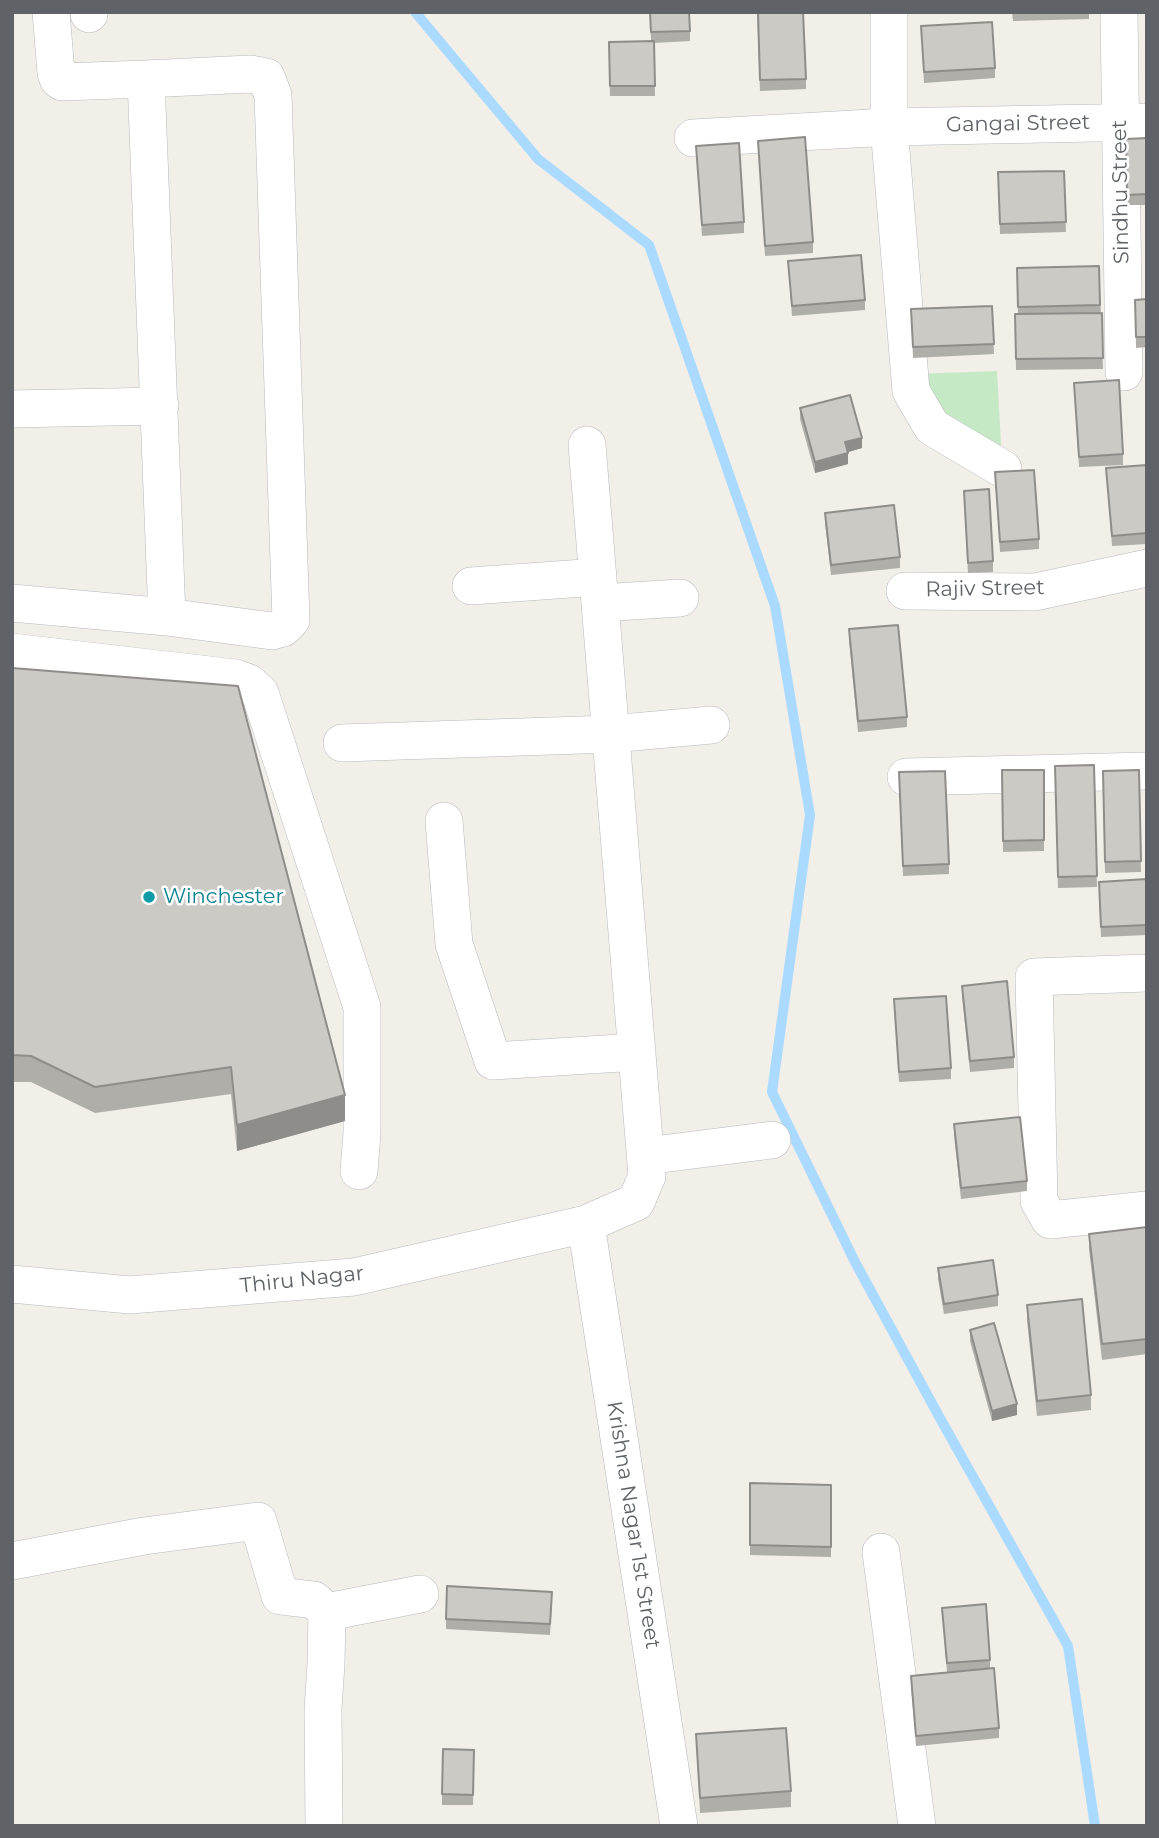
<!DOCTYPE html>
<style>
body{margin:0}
#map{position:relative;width:1159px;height:1838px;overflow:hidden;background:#f1efe8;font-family:Montserrat,sans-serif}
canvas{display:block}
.frame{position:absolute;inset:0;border:14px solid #5f6368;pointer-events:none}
</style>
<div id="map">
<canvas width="1159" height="1838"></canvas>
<div class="frame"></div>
</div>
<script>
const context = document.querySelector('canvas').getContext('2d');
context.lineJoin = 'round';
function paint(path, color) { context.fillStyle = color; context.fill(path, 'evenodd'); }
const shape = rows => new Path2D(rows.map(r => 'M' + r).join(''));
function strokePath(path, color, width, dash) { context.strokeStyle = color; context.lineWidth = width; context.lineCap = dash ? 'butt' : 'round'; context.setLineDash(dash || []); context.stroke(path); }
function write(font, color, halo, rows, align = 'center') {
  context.font = font + ' Montserrat,sans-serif'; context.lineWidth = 5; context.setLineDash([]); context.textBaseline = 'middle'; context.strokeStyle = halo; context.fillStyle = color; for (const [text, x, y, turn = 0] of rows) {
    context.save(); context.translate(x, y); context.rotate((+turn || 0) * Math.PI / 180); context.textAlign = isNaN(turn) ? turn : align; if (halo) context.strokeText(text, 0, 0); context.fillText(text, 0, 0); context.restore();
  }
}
const green = shape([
 [997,371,1002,463,936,422,914,374]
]);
const stream = shape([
 [415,12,538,159,649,245,775,606,810,815,772,1092,855,1262,941,1420,1068,1646,1095,1826]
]);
const street = shape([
 [51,12,56,73,58,79,62,82,146,79,167,617],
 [89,12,89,14],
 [889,12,889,127,911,391,932,427,1003,469],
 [1119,12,1124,372],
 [693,138,889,127,1147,122],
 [12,409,160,406],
 [471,586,598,577],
 [905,591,1035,592,1147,568],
 [12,603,167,617,272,631,283,628,291,620,273,95,266,77,250,74,146,79],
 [600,603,680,598],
 [12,652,235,678,249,683,260,693,362,1007,362,1133,359,1171],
 [342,743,611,734,711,725],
 [906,777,1147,771],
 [444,821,454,944,493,1061,637,1052],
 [1147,973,1034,977,1039,1201,1050,1220,1147,1210],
 [646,1156,772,1140],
 [586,1224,679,1826],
 [12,1284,130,1295,354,1277,586,1224,636,1202,647,1176,587,445],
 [881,1552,917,1826],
 [12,1561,144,1536,258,1521,280,1596,314,1600,327,1612],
 [324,1826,323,1709,326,1664,327,1612,420,1594]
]);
const wall = shape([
 [650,12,690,31,690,41,654,43,655,96,610,96,609,42,651,41],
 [757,12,806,79,806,89,760,91],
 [1012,12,1089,12,1089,19,1013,21],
 [921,26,995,68,995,78,924,83],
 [1147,138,1147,205,1127,205,1126,139],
 [758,141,813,242,813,253,765,256],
 [696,146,744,222,744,233,702,236],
 [1064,171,1066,232,1000,234,998,172],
 [788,261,865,300,865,310,792,316],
 [1099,266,1103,369,1016,370,1015,314,1018,314,1017,268],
 [1147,299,1147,347,1136,348,1135,300],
 [992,306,994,354,913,358,911,309],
 [1074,383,1123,454,1123,465,1079,467],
 [800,408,862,448,848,452,848,464,815,473,800,419],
 [1147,465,1147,544,1112,546,1106,468],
 [995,472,1039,539,1039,549,1000,552],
 [964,491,993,561,993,572,968,573],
 [825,513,900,557,900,568,831,575,825,523],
 [849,629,907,717,907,727,858,732,849,640],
 [12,668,345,1121,237,1151,231,1094,95,1113,31,1082,12,1082],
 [1094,765,1097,887,1058,888,1055,766],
 [1002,770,1044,770,1044,851,1003,852],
 [1139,770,1141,872,1105,873,1103,771],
 [899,783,949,864,949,874,903,876],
 [1147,879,1147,935,1101,937,1099,892],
 [962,986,1014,1057,1014,1068,970,1072,962,996],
 [894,999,951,1068,951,1079,899,1082],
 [954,1124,1027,1181,1027,1191,961,1199,954,1135],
 [1147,1227,1147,1354,1102,1360,1089,1249,1089,1234],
 [938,1268,998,1295,998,1306,944,1314,938,1279],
 [1027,1305,1091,1395,1091,1410,1037,1416,1027,1320],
 [970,1330,1017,1415,992,1421,970,1341],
 [750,1483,831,1485,831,1557,750,1555],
 [552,1602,550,1635,446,1629,446,1619],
 [942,1608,990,1660,990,1668,999,1728,999,1738,916,1746,911,1686,911,1676,947,1672],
 [696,1734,791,1791,791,1807,700,1813],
 [474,1750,473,1805,442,1805,442,1794]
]);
const shadedWall = shape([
 [862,438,862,448,845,453,845,442],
 [848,453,848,464,815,473,815,462],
 [345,1095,345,1121,237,1151,237,1125],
 [1017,1404,1017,1415,992,1421,992,1411]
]);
const building = shape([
 [650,12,689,12,690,31,651,32,650,12],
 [758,12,803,12,806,79,760,80,758,12],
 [992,22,995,68,924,72,921,26,992,22],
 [654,41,655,86,610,86,609,42,654,41],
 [805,137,813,242,765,246,758,141,805,137],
 [1147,138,1147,194,1127,195,1126,139,1147,138],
 [739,143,744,222,702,225,696,146,739,143],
 [1064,171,1066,222,1000,224,998,172,1064,171],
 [861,255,865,300,792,306,788,261,861,255],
 [1099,266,1100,305,1018,307,1017,268,1099,266],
 [1147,299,1147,337,1136,337,1135,300,1147,299],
 [992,306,994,344,913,347,911,309,992,306],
 [1102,313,1103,358,1016,359,1015,314,1102,313],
 [1119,380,1123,454,1079,457,1074,383,1119,380],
 [850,395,862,438,845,442,848,453,815,462,800,408,850,395],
 [1147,465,1147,533,1112,536,1106,468,1147,465],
 [1034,470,1039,539,1000,542,995,472,1034,470],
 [989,489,993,561,968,563,964,491,989,489],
 [894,505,900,557,831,565,825,513,894,505],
 [898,625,907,717,858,721,849,629,898,625],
 [12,668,238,686,345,1095,237,1125,231,1067,95,1087,31,1056,12,1055,12,668],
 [1094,765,1097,876,1058,877,1055,766,1094,765],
 [1002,770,1044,770,1044,840,1003,841,1002,770],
 [1139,770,1141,861,1105,862,1103,771,1139,770],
 [945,771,949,864,903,866,899,772,945,771],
 [1147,879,1147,925,1101,927,1099,882,1147,879],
 [1007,981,1014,1057,970,1061,962,986,1007,981],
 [946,996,951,1068,899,1072,894,999,946,996],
 [1146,1113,1147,1113,1147,1149,1146,1113],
 [1020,1117,1027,1181,961,1188,954,1124,1020,1117],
 [1147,1227,1147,1339,1102,1344,1089,1234,1147,1227],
 [993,1260,998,1295,944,1304,938,1268,993,1260],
 [1082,1299,1091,1395,1037,1401,1027,1305,1082,1299],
 [994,1323,1017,1404,992,1411,970,1330,994,1323],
 [750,1483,831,1485,831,1547,750,1545,750,1483],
 [447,1586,552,1592,550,1624,446,1619,447,1586],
 [986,1604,990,1660,947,1663,942,1608,986,1604],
 [994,1668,999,1728,916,1736,911,1676,994,1668],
 [786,1728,791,1791,700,1798,696,1734,786,1728],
 [443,1749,474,1750,473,1795,442,1794,443,1749]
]);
const markers = [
 [149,897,7,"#0f9aa8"]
];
const streetNames = [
 ["Gangai Street",1018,124,-1],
 ["Sindhu Street",1121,192,-91],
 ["Rajiv Street",985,589,-1],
 ["Thiru Nagar",302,1280,-6],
 ["Krishna Nagar 1st Street",633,1525,81]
];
const cultureNames = [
 ["Winchester",163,897]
];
paint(green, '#c5e8c5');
strokePath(stream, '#aadaff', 10);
strokePath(street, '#b5b8bc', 38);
strokePath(street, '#fff', 37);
paint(wall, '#afaea9');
paint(shadedWall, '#8f8d8a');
paint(building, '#cccac5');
strokePath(building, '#8f8d8a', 2);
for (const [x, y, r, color] of markers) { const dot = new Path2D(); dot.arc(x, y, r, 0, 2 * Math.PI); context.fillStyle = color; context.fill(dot); strokePath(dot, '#fff', 2.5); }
write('21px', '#5f6368', '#fff', streetNames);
write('21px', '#0d838f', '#fff', cultureNames, 'left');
</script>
